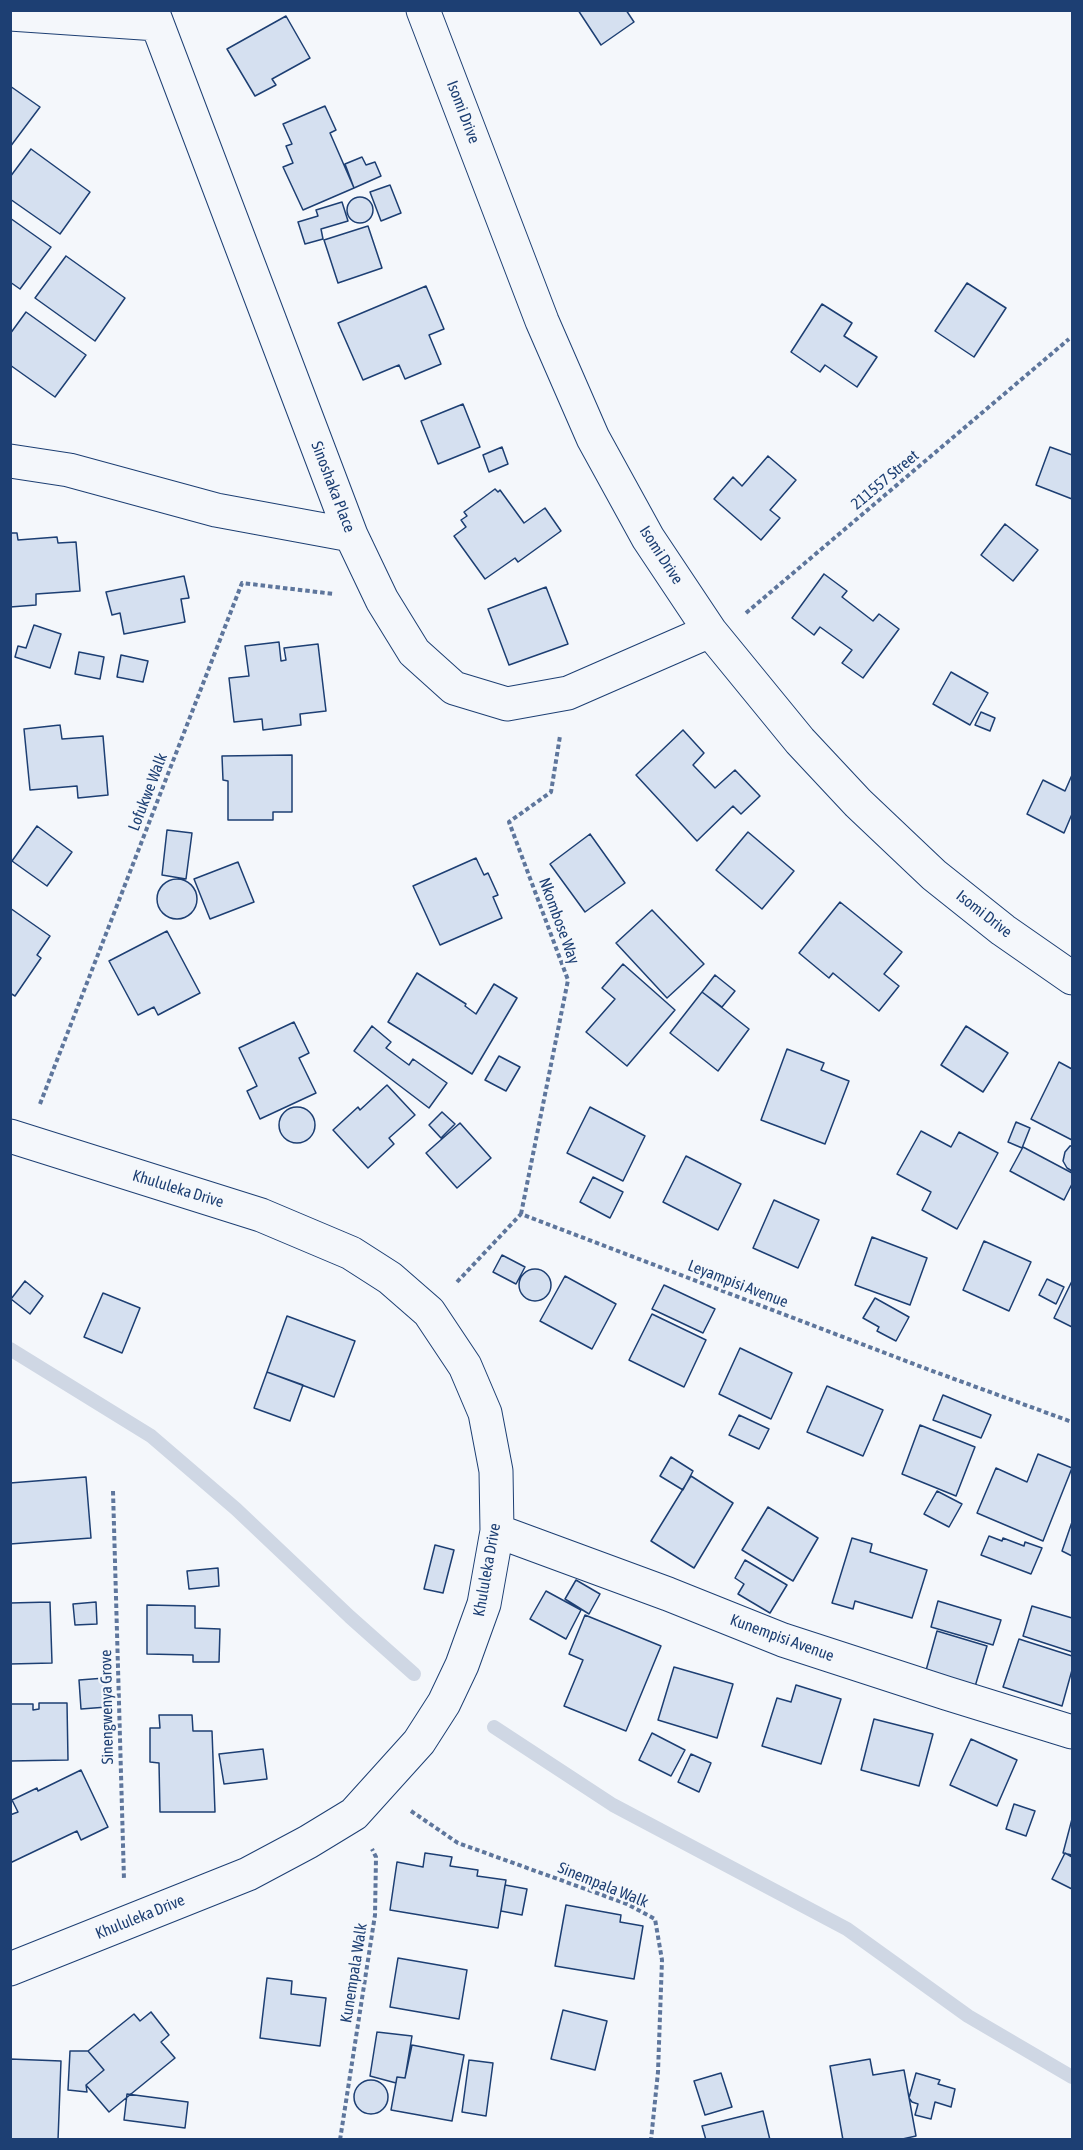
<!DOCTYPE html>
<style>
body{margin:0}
#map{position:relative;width:1083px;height:2150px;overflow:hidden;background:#f4f7fb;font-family:"Asap Condensed",sans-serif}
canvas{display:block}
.frame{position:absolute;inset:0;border:12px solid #1d3f73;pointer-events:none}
</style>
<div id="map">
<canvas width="1083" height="2150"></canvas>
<div class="frame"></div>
</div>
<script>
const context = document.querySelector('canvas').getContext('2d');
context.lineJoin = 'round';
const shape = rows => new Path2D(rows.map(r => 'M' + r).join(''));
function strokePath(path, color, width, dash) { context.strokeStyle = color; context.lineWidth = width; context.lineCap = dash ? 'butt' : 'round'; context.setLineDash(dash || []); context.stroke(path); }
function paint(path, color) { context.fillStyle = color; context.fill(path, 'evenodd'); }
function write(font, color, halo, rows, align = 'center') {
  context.font = font + ' "Asap Condensed",sans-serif'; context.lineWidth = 4.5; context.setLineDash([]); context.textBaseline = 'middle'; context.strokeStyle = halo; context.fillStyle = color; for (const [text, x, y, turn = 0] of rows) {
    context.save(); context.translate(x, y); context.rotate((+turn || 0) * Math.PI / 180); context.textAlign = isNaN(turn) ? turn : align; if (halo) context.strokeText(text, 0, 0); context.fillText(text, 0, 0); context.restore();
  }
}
const stream = shape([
 [10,1349,151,1436,236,1509,350,1617,414,1674],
 [494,1727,613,1805,847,1929,968,2016,1072,2077]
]);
const building = shape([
 [578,10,626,10,634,22,601,45,578,10],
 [286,16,310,58,272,79,276,85,255,96,227,49,286,16],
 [10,86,40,107,10,147,10,86],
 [325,106,336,130,330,133,354,188,303,210,283,167,293,163,286,146,292,144,283,124,325,106],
 [31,149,90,192,60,234,10,199,10,177,31,149],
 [362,157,366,165,375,162,381,176,354,188,345,164,362,157],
 [390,185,401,213,381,221,370,192,390,185],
 '347 210a13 13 0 1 1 26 0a13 13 0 1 1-26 0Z',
 [342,202,348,221,321,229,323,239,305,244,298,222,318,216,316,210,342,202],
 [10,218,51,247,20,289,10,282,10,218],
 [368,226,382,268,338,283,324,240,368,226],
 [66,256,125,298,95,341,35,298,66,256],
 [967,283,1006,308,974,357,935,331,967,283],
 [426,286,444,329,429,335,441,364,405,379,399,365,363,380,338,323,426,286],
 [822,304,852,323,844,336,877,357,857,387,825,365,820,372,791,352,822,304],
 [26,312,86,355,55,397,10,365,10,334,26,312],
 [463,404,480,447,438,464,421,421,463,404],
 [502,447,508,464,489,472,483,455,502,447],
 [1050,447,1072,455,1072,499,1036,485,1050,447],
 [768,456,796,480,770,510,780,518,761,540,714,499,733,477,742,486,768,456],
 [495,489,498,492,500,490,524,523,545,508,561,531,518,562,515,558,485,579,454,536,466,527,461,520,467,516,464,512,495,489],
 [1005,524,1038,550,1013,581,981,555,1005,524],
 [10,533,17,533,18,540,57,537,58,543,76,542,80,591,36,594,36,605,10,607,10,533],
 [824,574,847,591,842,597,873,621,879,614,899,629,863,678,842,663,852,650,820,627,814,635,792,618,824,574],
 [184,576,189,598,181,599,185,622,124,634,120,613,112,615,106,592,184,576],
 [546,587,568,644,509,665,488,609,546,587],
 [34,625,61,634,50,668,15,657,18,646,26,648,34,625],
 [279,642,281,661,286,660,284,648,318,644,326,711,300,714,301,725,263,730,262,719,234,722,229,678,249,676,245,646,279,642],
 [79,652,104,657,100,679,75,674,79,652],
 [121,655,148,661,143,682,117,677,121,655],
 [951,672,988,693,970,725,933,704,951,672],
 [981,712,995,718,990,731,975,725,981,712],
 [60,725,62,739,103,736,108,795,78,798,77,786,30,790,24,729,60,725],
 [683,730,704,753,693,765,715,788,735,770,760,796,741,814,733,806,697,841,636,775,683,730],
 [292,755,292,812,273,812,273,820,228,820,228,781,223,780,222,756,292,755],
 [1072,775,1072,814,1064,833,1027,814,1043,780,1065,791,1072,775],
 [37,826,72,852,47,886,12,861,37,826],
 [167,830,192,833,186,879,162,875,167,830],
 [748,832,794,871,762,909,716,870,748,832],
 [590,834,625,883,585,912,550,864,590,834],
 [476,858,484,875,488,873,498,895,493,897,502,918,440,945,413,886,476,858],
 [238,862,254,902,210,919,194,879,238,862],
 '157 899a20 20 0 1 1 40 0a20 20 0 1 1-40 0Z',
 [840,902,902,952,884,974,899,986,879,1011,833,973,829,978,799,953,840,902],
 [10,908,50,936,37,955,41,958,15,996,10,993,10,908],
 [652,910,704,964,667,998,616,943,652,910],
 [167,931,200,993,158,1015,154,1007,138,1015,109,961,167,931],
 [623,964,675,1010,627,1066,586,1032,615,999,602,988,623,964],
 [417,973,466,1004,465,1006,476,1014,494,984,517,998,472,1074,388,1022,417,973],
 [715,975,735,991,722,1007,702,992,715,975],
 [702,992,749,1029,718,1071,670,1033,702,992],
 [294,1022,309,1053,299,1058,316,1093,260,1119,247,1091,257,1086,239,1048,294,1022],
 [372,1026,391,1042,386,1048,409,1065,413,1059,447,1083,429,1108,354,1051,372,1026],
 [966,1026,1008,1053,983,1092,941,1065,966,1026],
 [787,1049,824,1063,821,1070,849,1081,825,1144,761,1120,787,1049],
 [499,1056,520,1067,506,1091,485,1080,499,1056],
 [1059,1062,1072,1069,1072,1140,1031,1119,1059,1062],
 [387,1085,415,1115,389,1138,394,1144,368,1168,333,1130,358,1107,360,1110,387,1085],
 [590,1107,645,1136,623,1181,567,1153,590,1107],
 '279 1125a18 18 0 1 1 36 0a18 18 0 1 1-36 0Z',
 [442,1112,455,1124,441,1138,429,1125,442,1112],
 [1016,1122,1030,1128,1022,1148,1008,1142,1016,1122],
 [460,1123,491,1158,457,1188,426,1153,460,1123],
 [921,1131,951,1147,959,1132,998,1153,957,1229,922,1210,931,1192,897,1174,921,1131],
 [1070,1146,1072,1146,1072,1171,1067,1168,1063,1161,1065,1152,1070,1146],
 [1023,1147,1072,1173,1072,1184,1064,1200,1010,1171,1023,1147],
 [686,1156,741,1184,718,1230,663,1202,686,1156],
 [593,1177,623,1192,610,1218,580,1202,593,1177],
 [774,1200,819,1220,798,1268,753,1248,774,1200],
 [872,1237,927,1258,910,1305,855,1285,872,1237],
 [984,1241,1031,1262,1009,1311,963,1290,984,1241],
 [502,1255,525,1267,516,1284,493,1272,502,1255],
 '519 1285a16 16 0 1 1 32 0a16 16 0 1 1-32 0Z',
 [565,1276,616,1304,592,1349,540,1321,565,1276],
 [1047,1279,1064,1287,1056,1304,1039,1295,1047,1279],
 [25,1281,43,1296,30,1314,11,1299,25,1281],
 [1072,1281,1072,1327,1054,1318,1072,1281],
 [664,1285,715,1309,703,1333,652,1309,664,1285],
 [103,1293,140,1308,122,1353,84,1337,103,1293],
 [875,1298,909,1317,896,1341,877,1331,879,1327,863,1318,875,1298],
 [652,1314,706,1340,684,1387,629,1360,652,1314],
 [287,1316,355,1341,334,1397,267,1372,287,1316],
 [740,1348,792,1373,771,1419,719,1394,740,1348],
 [267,1372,303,1385,290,1421,254,1408,267,1372],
 [827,1386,883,1410,863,1456,807,1432,827,1386],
 [943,1395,991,1415,981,1438,933,1420,943,1395],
 [739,1415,769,1429,759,1449,729,1435,739,1415],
 [920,1425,975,1447,956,1496,902,1474,920,1425],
 [1038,1454,1072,1468,1043,1541,977,1513,996,1468,1027,1482,1038,1454],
 [671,1457,693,1471,683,1490,660,1476,671,1457],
 [691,1476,733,1503,694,1568,651,1541,691,1476],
 [86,1477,91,1538,10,1544,10,1483,86,1477],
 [937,1491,962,1504,949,1527,924,1514,937,1491],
 [768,1507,818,1538,793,1581,742,1550,768,1507],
 [1072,1522,1072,1556,1062,1551,1072,1522],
 [989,1536,1002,1541,1003,1538,1024,1546,1025,1542,1042,1548,1031,1574,981,1555,989,1536],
 [852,1538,872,1544,870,1552,927,1570,912,1618,855,1601,853,1609,832,1603,852,1538],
 [435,1545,454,1550,443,1593,424,1589,435,1545],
 [745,1560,787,1585,770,1613,738,1594,744,1584,735,1578,745,1560],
 [218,1568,219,1586,189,1589,187,1571,218,1568],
 [576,1580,600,1594,589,1614,565,1599,576,1580],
 [546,1591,581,1610,566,1639,530,1619,546,1591],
 [938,1601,1001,1620,993,1645,931,1627,938,1601],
 [50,1602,52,1663,10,1664,10,1603,50,1602],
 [96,1602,97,1624,75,1625,73,1604,96,1602],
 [147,1605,195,1606,195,1628,220,1629,219,1662,193,1662,193,1655,147,1654,147,1605],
 [1032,1606,1072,1618,1072,1652,1023,1636,1032,1606],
 [585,1615,661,1646,626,1731,564,1706,583,1660,569,1654,585,1615],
 [937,1631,987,1646,974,1690,925,1674,937,1631],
 [1019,1639,1072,1656,1072,1670,1062,1706,1003,1687,1019,1639],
 [674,1667,733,1684,717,1738,658,1720,674,1667],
 [105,1678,107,1707,81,1709,79,1680,105,1678],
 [796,1685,841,1699,821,1764,762,1746,777,1698,791,1702,796,1685],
 [39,1703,67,1703,68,1760,10,1761,10,1704,33,1704,33,1710,39,1709,39,1703],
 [159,1715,192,1715,193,1731,212,1731,215,1812,160,1812,159,1763,150,1762,150,1728,160,1728,159,1715],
 [874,1719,933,1734,919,1786,861,1770,874,1719],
 [652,1733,685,1750,671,1776,639,1760,652,1733],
 [971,1739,1017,1760,997,1806,950,1785,971,1739],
 [263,1749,267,1779,224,1784,219,1754,263,1749],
 [691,1754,711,1763,699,1792,678,1782,691,1754],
 [81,1770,108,1827,81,1840,77,1831,10,1863,10,1815,18,1812,12,1800,37,1788,38,1791,81,1770],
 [1014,1804,1035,1811,1026,1836,1006,1829,1014,1804],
 [1072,1819,1072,1855,1063,1853,1072,1819],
 [425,1853,452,1857,450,1866,478,1870,477,1876,506,1880,498,1928,390,1910,397,1862,423,1867,425,1853],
 [1065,1853,1072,1857,1072,1889,1052,1879,1065,1853],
 [505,1885,527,1889,522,1915,501,1911,505,1885],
 [566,1905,621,1915,620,1922,643,1926,634,1979,555,1966,566,1905],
 [398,1958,467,1970,459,2019,390,2007,398,1958],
 [267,1978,292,1981,291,1994,326,1998,320,2046,260,2038,267,1978],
 [563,2010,607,2021,595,2070,551,2059,563,2010],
 [151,2012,169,2035,161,2042,175,2058,109,2112,86,2085,104,2070,88,2051,134,2014,140,2021,151,2012],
 [377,2032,412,2036,405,2078,397,2077,396,2083,370,2076,377,2032],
 [412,2045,464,2055,452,2121,391,2110,397,2077,405,2078,412,2045],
 [70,2051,88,2051,104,2070,86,2085,87,2092,68,2090,70,2051],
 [10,2059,61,2061,58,2140,10,2140,10,2059],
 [870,2059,873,2075,904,2070,916,2136,898,2140,843,2140,830,2066,870,2059],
 [469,2060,493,2063,486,2116,462,2112,469,2060],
 [721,2073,732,2107,705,2115,694,2081,721,2073],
 [916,2073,940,2080,938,2084,955,2089,951,2107,935,2102,931,2119,915,2115,918,2104,912,2102,909,2098,916,2073],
 '354 2097a17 17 0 1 1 34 0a17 17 0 1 1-34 0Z',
 [127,2094,188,2102,185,2128,124,2120,127,2094],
 [763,2111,770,2140,706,2140,702,2126,763,2111]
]);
const path = shape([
 [746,613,1069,339],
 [40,1104,242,583,334,594],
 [521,1214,568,980,509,822,551,792,560,736],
 [457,1282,521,1214,927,1369,1072,1422],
 [113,1491,124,1880],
 [411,1811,458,1843,627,1904,655,1919,662,1960,658,2072,651,2140],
 [340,2140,375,1915,376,1857,372,1849]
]);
const minor = shape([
 [152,10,351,535,382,600,414,652,454,688,507,704,568,693,710,631],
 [423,10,542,321,593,438,648,538,710,631,800,741,858,803,934,875,1003,930,1072,978],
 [10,14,157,24],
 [10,461,69,470,216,510,351,535],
 [10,1136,261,1215,351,1253,390,1278,429,1312,465,1366,485,1413,496,1471,497,1531,484,1604,462,1665,444,1703,419,1742,354,1814,308,1842,248,1874,10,1969],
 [497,1531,668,1594,783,1640,946,1693,1072,1732]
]);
const streetNames = [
 ["Isomi Drive",463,112,69],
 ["211557 Street",885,480,-40],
 ["Sinoshaka Place",333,487,69],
 ["Isomi Drive",661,555,57],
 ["Lofukwe Walk",148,792,-69],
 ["Isomi Drive",984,914,38],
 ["Nkombose Way",559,921,70],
 ["Khululeka Drive",178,1189,17],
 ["Leyampisi Avenue",738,1284,21],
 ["Khululeka Drive",487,1570,-80],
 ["Kunempisi Avenue",782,1638,20],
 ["Sinengwenya Grove",107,1707,-91],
 ["Sinempala Walk",603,1885,22],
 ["Khululeka Drive",140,1917,-22],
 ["Kunempala Walk",354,1973,-81]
];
strokePath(stream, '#cfd7e4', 14);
paint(building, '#d5e0f0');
strokePath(building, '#1d3f73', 1.5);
strokePath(minor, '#1d3f73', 35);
strokePath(path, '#5e769c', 4, [4.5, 3]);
strokePath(minor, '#f4f7fb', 33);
write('16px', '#1d3f73', '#f4f7fb', streetNames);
</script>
